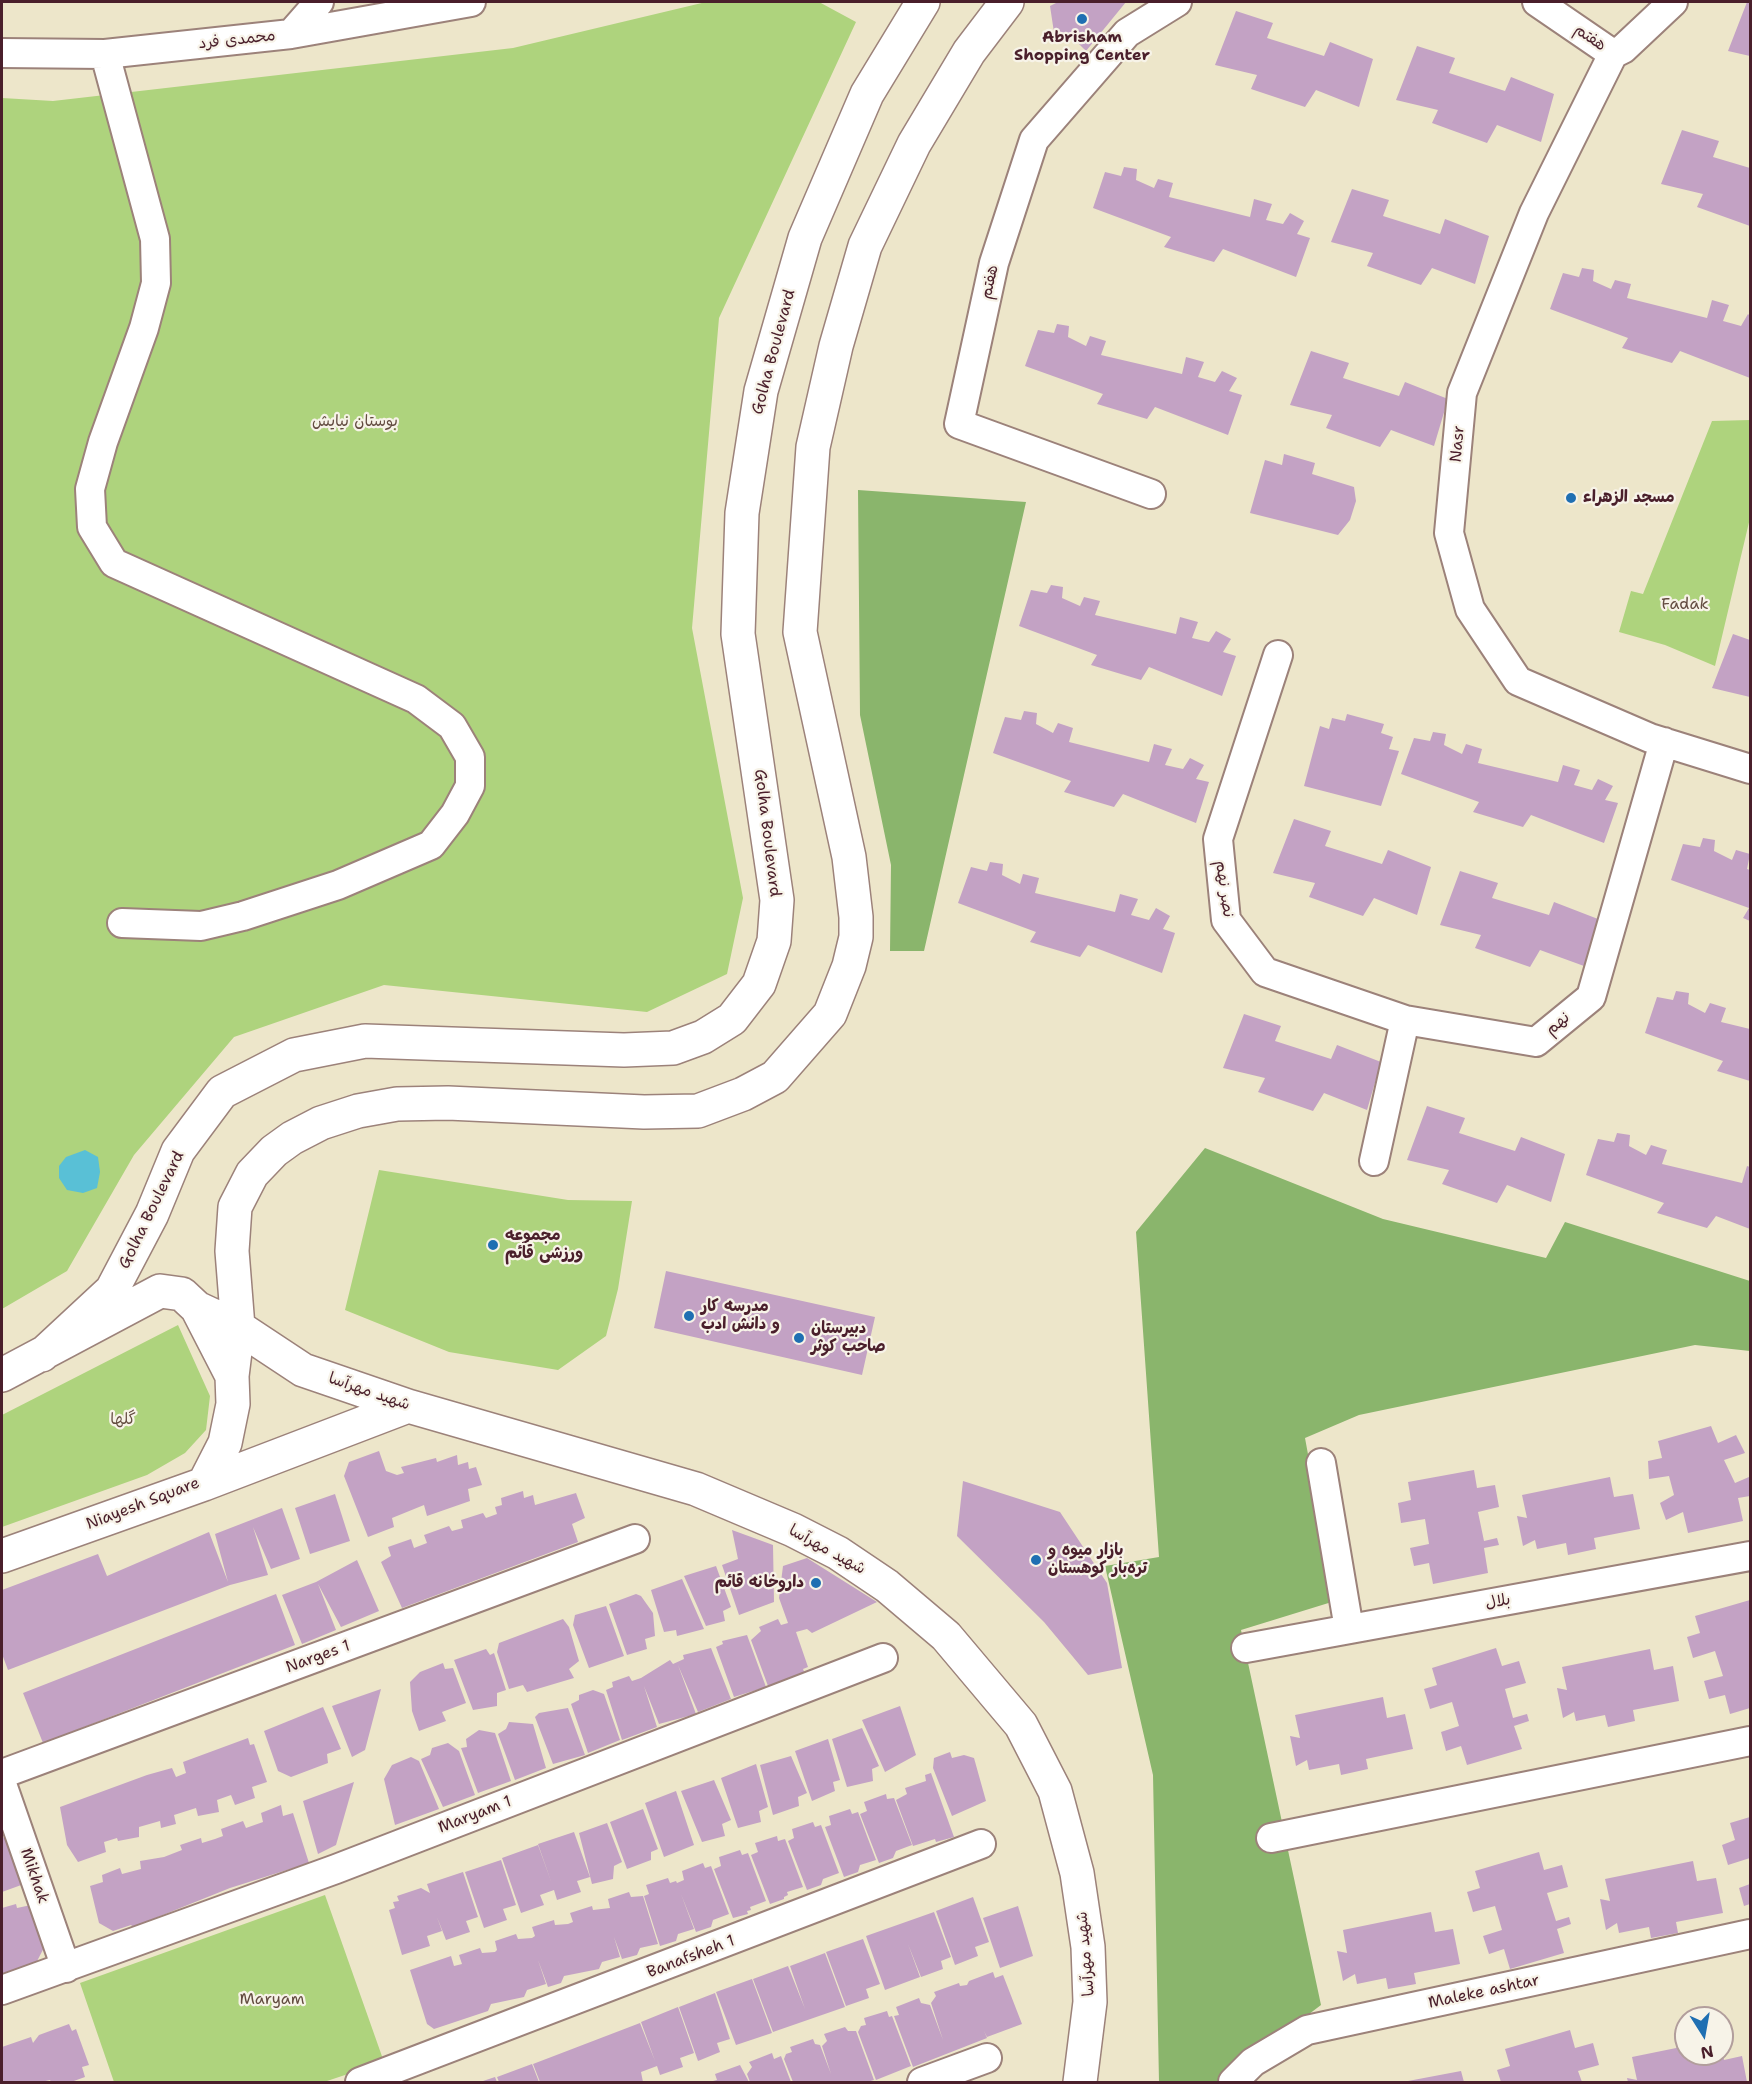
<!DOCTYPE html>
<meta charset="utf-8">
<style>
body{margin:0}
#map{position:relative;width:1752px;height:2084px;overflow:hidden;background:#ede6ca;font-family:"Shantell Sans",sans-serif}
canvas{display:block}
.frame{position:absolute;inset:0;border:3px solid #4a1f2b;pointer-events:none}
.north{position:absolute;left:1674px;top:2006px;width:60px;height:60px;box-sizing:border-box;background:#f7f3e8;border:2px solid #b29e9c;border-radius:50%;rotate:169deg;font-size:16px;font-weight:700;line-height:24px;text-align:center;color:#4a1f2b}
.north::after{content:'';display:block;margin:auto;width:21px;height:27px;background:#1f6fb2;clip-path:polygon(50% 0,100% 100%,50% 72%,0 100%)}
</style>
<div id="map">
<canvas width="1752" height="2084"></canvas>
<div class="frame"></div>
<div class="north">N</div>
</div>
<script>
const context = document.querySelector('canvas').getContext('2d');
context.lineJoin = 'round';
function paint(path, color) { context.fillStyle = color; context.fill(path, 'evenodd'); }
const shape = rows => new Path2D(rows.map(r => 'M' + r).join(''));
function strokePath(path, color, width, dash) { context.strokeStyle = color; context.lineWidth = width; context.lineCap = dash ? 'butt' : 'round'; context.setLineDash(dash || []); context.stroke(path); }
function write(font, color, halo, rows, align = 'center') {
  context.font = font + ' "Shantell Sans","Playpen Sans Arabic",sans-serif'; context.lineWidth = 4.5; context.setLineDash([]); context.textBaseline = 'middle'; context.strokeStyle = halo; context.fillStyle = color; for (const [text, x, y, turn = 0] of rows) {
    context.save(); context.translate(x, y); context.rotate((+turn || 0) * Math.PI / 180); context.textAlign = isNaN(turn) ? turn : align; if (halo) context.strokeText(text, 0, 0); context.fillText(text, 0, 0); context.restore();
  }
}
const green = shape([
 [706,2,819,2,856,22,719,318,692,628,743,898,727,974,647,1012,384,985,234,1037,134,1155,67,1271,2,1309,2,98,53,101,513,48],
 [1750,420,1750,518,1715,666,1665,645,1619,632,1631,591,1643,594,1712,421],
 [379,1170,568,1200,632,1201,618,1289,606,1336,558,1370,449,1352,345,1310],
 [178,1325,210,1396,206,1430,185,1453,147,1475,2,1527,2,1415],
 [325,1895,384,2062,324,2082,114,2082,80,1983]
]);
const forest = shape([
 [858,490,1026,502,924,951,890,951,891,865,860,715],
 [1205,1148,1383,1219,1546,1258,1565,1222,1750,1281,1750,1351,1695,1345,1359,1415,1305,1438,1335,1601,1241,1630,1321,2005,1219,2082,1159,2082,1153,1775,1105,1566,1159,1557,1136,1232]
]);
const water = shape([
 [85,1150,98,1157,100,1172,97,1188,83,1193,67,1190,59,1178,59,1166,66,1157]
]);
const building = shape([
 [1058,2,1126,2,1086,51,1068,33,1055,39,1050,6],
 [1747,2,1750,2,1750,56,1728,51],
 [1236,11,1273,23,1267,38,1324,56,1330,42,1373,59,1359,107,1316,90,1305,107,1251,89,1257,75,1215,65],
 [1417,46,1455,58,1449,73,1505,91,1511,77,1554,94,1541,142,1497,125,1487,143,1432,123,1438,110,1396,100],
 [1682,130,1719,141,1713,157,1750,168,1750,226,1697,207,1703,194,1661,184],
 [1124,167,1137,169,1136,180,1154,188,1158,179,1173,183,1169,197,1250,217,1254,199,1272,204,1266,220,1283,224,1290,213,1304,221,1297,234,1310,238,1296,277,1223,249,1214,262,1164,247,1171,237,1093,208,1105,172,1121,176],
 [1352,189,1389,200,1383,216,1440,234,1445,219,1489,236,1475,284,1432,268,1421,285,1367,266,1373,253,1331,242],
 [1582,268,1594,270,1593,281,1611,289,1615,280,1631,284,1627,298,1707,318,1712,300,1729,305,1723,321,1741,326,1748,314,1750,316,1750,378,1680,351,1672,363,1622,348,1628,338,1550,309,1563,273,1579,277],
 [1057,324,1069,326,1068,337,1086,346,1090,336,1106,341,1101,355,1182,374,1186,357,1204,362,1198,377,1215,382,1222,371,1237,378,1229,391,1242,395,1228,435,1155,407,1147,419,1097,404,1103,394,1025,366,1038,330,1054,333],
 [1311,351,1349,363,1343,378,1399,396,1405,382,1448,399,1434,446,1391,430,1380,447,1326,428,1332,415,1290,405],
 [1284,454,1315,463,1312,474,1354,487,1356,501,1350,520,1338,535,1250,513,1265,460,1282,465],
 [1051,585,1063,587,1062,598,1080,606,1084,597,1100,601,1095,615,1176,634,1180,617,1198,622,1192,638,1209,642,1216,631,1231,639,1223,652,1236,656,1222,696,1149,667,1141,680,1091,665,1097,655,1019,626,1031,590,1047,593],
 [1733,634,1750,640,1750,697,1712,688],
 [1024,711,1037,713,1036,724,1053,733,1058,723,1073,728,1069,742,1149,762,1154,744,1172,749,1165,765,1183,769,1190,758,1204,765,1196,779,1209,782,1196,823,1123,794,1114,807,1064,792,1071,781,993,753,1005,717,1021,720],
 [1347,714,1384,724,1381,733,1393,737,1389,749,1399,751,1381,806,1304,786,1320,726,1329,729,1332,718,1345,721],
 [1433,732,1446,734,1444,745,1462,754,1466,744,1482,749,1478,763,1558,782,1563,765,1580,770,1574,785,1592,790,1598,779,1613,786,1605,800,1618,803,1604,843,1531,815,1523,827,1473,812,1479,802,1401,774,1414,738,1430,741],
 [1294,819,1331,831,1325,846,1382,864,1388,850,1431,867,1417,915,1374,898,1363,916,1309,897,1315,883,1273,873],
 [1703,838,1715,840,1714,851,1732,860,1736,850,1750,854,1747,869,1750,870,1750,921,1743,918,1749,908,1671,880,1683,844,1700,847],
 [990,862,1003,864,1002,875,1020,884,1023,874,1039,878,1035,893,1115,912,1120,894,1138,899,1131,915,1149,920,1156,908,1170,916,1163,929,1175,933,1162,973,1088,945,1080,957,1030,942,1036,932,958,903,971,867,987,871],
 [1460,871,1498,883,1492,898,1549,915,1554,902,1598,919,1584,966,1540,950,1530,967,1475,948,1481,935,1440,925],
 [1676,991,1689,993,1688,1004,1705,1013,1710,1003,1726,1008,1721,1022,1750,1029,1750,1081,1717,1071,1723,1061,1645,1033,1657,997,1673,1000],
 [1244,1014,1281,1026,1275,1041,1331,1059,1337,1045,1381,1062,1367,1110,1324,1093,1313,1111,1258,1092,1265,1078,1223,1068],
 [1427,1106,1465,1118,1459,1133,1515,1151,1521,1137,1565,1154,1551,1202,1507,1185,1497,1203,1442,1184,1449,1170,1407,1160],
 [1617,1133,1630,1135,1629,1146,1646,1155,1651,1145,1667,1150,1662,1164,1742,1183,1747,1166,1750,1167,1750,1229,1716,1216,1707,1228,1657,1213,1664,1203,1586,1175,1598,1139,1614,1142],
 [666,1271,875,1317,862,1375,654,1328],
 [1711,1426,1718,1443,1736,1435,1745,1453,1724,1460,1735,1483,1749,1477,1750,1496,1738,1498,1743,1521,1688,1533,1683,1512,1666,1520,1660,1503,1674,1495,1669,1476,1649,1479,1648,1461,1662,1458,1658,1441],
 [379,1451,386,1471,397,1475,404,1473,401,1467,436,1458,437,1462,457,1455,458,1465,468,1462,469,1469,476,1467,482,1485,468,1489,470,1501,427,1516,424,1505,392,1518,394,1527,368,1537,344,1476,349,1462],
 [1474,1470,1477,1488,1495,1485,1499,1507,1478,1512,1484,1541,1497,1538,1499,1545,1484,1548,1488,1573,1433,1584,1429,1563,1414,1566,1410,1548,1429,1544,1425,1519,1401,1523,1398,1503,1411,1500,1408,1482],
 [1610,1477,1614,1497,1633,1494,1640,1529,1594,1538,1596,1549,1568,1555,1566,1543,1537,1549,1535,1540,1523,1546,1517,1516,1527,1518,1522,1495],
 [963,1481,1060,1512,1107,1583,1122,1668,1088,1675,1044,1622,957,1536],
 [523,1491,524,1498,533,1495,535,1505,576,1493,585,1518,572,1524,578,1542,402,1608,381,1562,391,1556,388,1547,411,1539,414,1548,427,1543,424,1535,449,1526,452,1531,463,1528,461,1520,483,1513,486,1518,497,1514,495,1507,502,1505,501,1498],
 [335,1494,350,1541,310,1554,295,1508],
 [282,1508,300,1559,271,1569,253,1527,268,1575,230,1585,8,1670,2,1654,2,1590,98,1554,107,1576,209,1532,228,1582,215,1534],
 [732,1530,773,1545,774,1602,739,1615,722,1565,738,1559],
 [807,1558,877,1602,812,1633,807,1629,796,1632,808,1667,803,1669,805,1674,768,1686,751,1640,761,1631,759,1627,778,1619,781,1625,788,1623,779,1598,783,1566],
 [357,1560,379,1611,341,1627,318,1584,336,1630,302,1644,282,1595,316,1582],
 [716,1566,731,1607,723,1611,725,1621,706,1626,684,1576],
 [682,1579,704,1629,677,1636,676,1630,664,1632,651,1590],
 [276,1594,295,1645,43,1743,23,1693],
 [636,1594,641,1596,653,1613,655,1636,645,1639,647,1649,627,1655,609,1604],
 [1750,1600,1750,1708,1730,1714,1725,1695,1709,1699,1704,1681,1723,1676,1715,1651,1693,1658,1687,1637,1700,1633,1695,1616],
 [606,1606,624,1656,589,1668,573,1625,575,1615],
 [563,1619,569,1627,579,1661,569,1669,574,1678,527,1692,523,1685,509,1689,497,1652,499,1643],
 [747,1635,766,1687,734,1697,716,1647,723,1644,722,1641],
 [711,1648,731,1699,698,1712,678,1665,696,1714,659,1724,644,1686,657,1727,622,1740,606,1690,613,1687,612,1682,629,1676,632,1681,641,1678,670,1660,673,1664,684,1659,683,1655],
 [1496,1648,1502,1666,1519,1661,1526,1683,1505,1689,1513,1718,1527,1714,1529,1721,1514,1726,1522,1749,1467,1765,1461,1746,1446,1751,1441,1732,1459,1726,1452,1702,1430,1709,1424,1689,1437,1685,1432,1668],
 [486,1649,490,1655,494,1653,506,1690,497,1693,497,1706,473,1710,454,1660],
 [1650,1649,1654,1670,1673,1666,1679,1701,1633,1710,1635,1721,1608,1727,1605,1715,1576,1721,1574,1712,1563,1718,1557,1688,1567,1690,1562,1667],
 [443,1663,445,1669,453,1668,466,1703,442,1712,446,1721,419,1731,412,1711,410,1682,420,1672],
 [381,1689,365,1750,352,1757,332,1706],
 [593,1690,604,1694,620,1740,588,1753,571,1704,579,1700,579,1695],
 [1383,1697,1387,1718,1405,1714,1413,1749,1366,1759,1368,1769,1341,1775,1339,1764,1309,1770,1307,1760,1296,1766,1290,1736,1300,1738,1295,1715],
 [900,1706,916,1755,885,1772,862,1720],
 [323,1707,341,1749,327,1754,328,1763,291,1777,278,1771,264,1731],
 [568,1708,585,1755,553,1764,535,1717,539,1713],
 [509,1722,533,1724,546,1768,515,1780,498,1734,506,1729],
 [862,1728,879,1766,872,1769,873,1781,847,1787,832,1739],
 [479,1730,495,1733,511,1781,478,1793,461,1748,467,1747,466,1739],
 [248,1738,250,1745,254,1744,267,1782,252,1787,255,1798,235,1805,231,1795,217,1800,219,1812,198,1816,196,1808,174,1815,176,1824,161,1828,160,1821,139,1827,139,1837,118,1841,117,1838,104,1842,106,1852,78,1862,67,1845,60,1807,147,1775,172,1768,176,1777,186,1773,183,1762],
 [828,1739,840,1780,833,1782,835,1791,812,1801,795,1751],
 [448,1743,459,1751,475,1795,443,1807,421,1759,430,1755,432,1748],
 [950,1752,952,1758,964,1755,974,1758,986,1801,952,1816,933,1768,934,1758],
 [791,1756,807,1793,798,1797,799,1806,773,1815,760,1765],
 [411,1757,419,1761,439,1809,395,1825,384,1779,392,1765],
 [756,1764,768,1807,759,1811,761,1822,738,1828,721,1778],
 [931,1773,954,1837,936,1842,935,1839,913,1846,896,1800,907,1794,905,1788,926,1781,925,1775],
 [714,1780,731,1820,722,1824,725,1836,702,1842,681,1791],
 [354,1782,336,1845,318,1854,303,1801],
 [676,1791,694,1845,664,1857,645,1803],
 [886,1794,887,1799,894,1798,912,1845,896,1851,893,1858,879,1863,860,1814,867,1811,864,1802],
 [281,1805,283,1816,293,1813,309,1863,230,1888,133,1927,131,1925,113,1931,99,1923,90,1886,103,1882,102,1875,120,1868,122,1874,141,1869,140,1861,164,1857,182,1850,180,1845,201,1838,202,1843,215,1839,223,1836,221,1829,243,1821,246,1828,263,1822,261,1813],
 [643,1809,658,1849,651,1852,651,1860,627,1869,610,1822],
 [850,1809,852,1814,858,1812,876,1860,860,1865,858,1872,844,1877,825,1827,831,1825,829,1816],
 [1750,1817,1750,1858,1728,1865,1722,1845,1735,1840,1730,1823],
 [813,1822,815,1827,821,1825,839,1873,823,1879,821,1885,807,1890,788,1841,794,1838,792,1829],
 [607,1823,622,1862,614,1866,613,1879,592,1884,579,1833],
 [574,1832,590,1877,577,1881,581,1892,557,1900,554,1890,540,1895,544,1905,521,1913,502,1858,538,1845,552,1884,538,1844],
 [7,1836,24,1884,2,1892,2,1838],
 [777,1836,778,1841,785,1839,803,1887,787,1892,788,1895,784,1897,784,1899,770,1904,751,1855,758,1852,755,1843],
 [740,1850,742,1855,748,1853,766,1901,750,1907,751,1910,747,1911,748,1914,733,1918,714,1869,721,1866,719,1857],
 [1539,1852,1544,1870,1562,1865,1568,1887,1547,1893,1556,1921,1569,1917,1571,1924,1557,1929,1564,1953,1510,1969,1504,1949,1489,1954,1483,1936,1502,1930,1495,1906,1473,1912,1467,1892,1480,1888,1475,1871],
 [501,1860,516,1905,503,1909,507,1920,484,1928,465,1872],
 [1693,1861,1697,1881,1716,1878,1723,1913,1676,1922,1678,1933,1651,1938,1649,1927,1619,1933,1617,1923,1606,1930,1600,1899,1610,1901,1605,1879],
 [703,1863,705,1868,711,1866,729,1914,713,1920,711,1927,696,1932,681,1894,694,1929,678,1934,676,1941,660,1946,644,1896,649,1894,646,1885,668,1878,670,1883,676,1881,677,1883,684,1880,682,1871],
 [463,1872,478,1917,466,1921,470,1932,446,1940,437,1917,442,1931,427,1936,430,1946,402,1955,389,1910,395,1908,393,1902,399,1901,397,1896,421,1888,430,1893,427,1884],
 [1750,1884,1750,1904,1744,1906,1739,1888],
 [629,1892,631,1897,643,1896,658,1944,640,1948,637,1955,622,1959,614,1937,620,1957,602,1962,599,1969,564,1976,561,1983,548,1987,538,1960,546,1984,527,1990,524,1997,491,2004,488,2011,434,2029,427,2024,410,1970,451,1956,454,1966,462,1964,459,1955,480,1948,482,1953,495,1952,497,1950,495,1941,516,1934,518,1939,532,1938,535,1936,532,1927,554,1920,555,1925,568,1924,573,1922,570,1913,592,1906,593,1910,610,1908,608,1899],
 [973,1897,989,1942,975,1947,978,1956,955,1965,936,1911],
 [16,1904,17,1908,31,1905,48,1940,35,1965,2,1975,2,1908],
 [1018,1906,1033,1956,1000,1968,983,1918],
 [934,1912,951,1957,941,1961,943,1969,921,1977,908,1944,920,1977,885,1990,866,1936],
 [1431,1912,1435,1932,1453,1929,1460,1964,1414,1973,1416,1984,1388,1989,1386,1978,1357,1984,1355,1974,1343,1981,1337,1951,1347,1953,1343,1930],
 [863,1939,880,1984,866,1989,869,1998,846,2006,826,1952],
 [825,1953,845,2007,773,2032,753,1979,788,1966,805,2009,790,1966],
 [993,1972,995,1978,1003,1975,1022,2024,987,2037,984,2031,987,2038,913,2067,894,2016,899,2015,896,2007,919,1998,921,2003,930,2005,943,2040,931,2003,936,1996,934,1992,959,1983,960,1986,967,1985,969,1981],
 [752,1979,772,2033,736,2045,716,1992],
 [715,1993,730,2039,717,2043,720,2052,698,2061,679,2007],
 [678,2007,694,2053,680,2058,683,2067,660,2075,657,2066,641,2072,643,2082,540,2082,533,2064,640,2023,655,2061,641,2022],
 [887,2011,889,2017,892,2016,911,2066,876,2080,858,2032,861,2026,866,2025,864,2018],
 [69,2024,72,2031,76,2029,89,2065,82,2067,85,2077,71,2082,51,2082,50,2080,41,2082,2,2082,2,2047,31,2037,33,2043,39,2035],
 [845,2027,848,2031,856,2031,874,2080,867,2082,793,2082,784,2059,786,2054,792,2052,790,2047,813,2039,815,2044,820,2045,831,2074,822,2046,827,2041,824,2034],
 [1570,2030,1575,2048,1593,2043,1599,2065,1578,2071,1582,2082,1501,2082,1497,2070,1510,2066,1505,2049],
 [1686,2046,1686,2054,1723,2054,1724,2060,1742,2056,1747,2082,1628,2082,1627,2078,1637,2080,1632,2057],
 [772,2053,774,2059,781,2056,791,2082,750,2082,747,2074,752,2067,749,2062],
 [532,2064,539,2082,499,2082,497,2077],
 [740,2065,749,2082,709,2082,717,2080,715,2074],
 [1461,2071,1464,2082,1408,2082,1408,2081],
 [495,2077,497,2082,480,2082]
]);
const minor = shape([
 [1537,2,1613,54],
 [1673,2,1623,49,1613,54,1534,213,1462,393,1449,533,1470,609,1518,681,1650,738,1750,769],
 [291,34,319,2],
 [2,53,105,54,291,34,471,2],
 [105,54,155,239,156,283,144,328,103,442,90,489,92,527,114,563,416,699,452,726,470,757,470,786,455,814,431,845,338,885,243,916,201,926,122,923],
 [1151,494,959,424,994,263,1034,140,1127,33,1177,2],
 [1278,655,1218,839,1226,920,1265,972,1405,1020],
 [1374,1161,1405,1020,1536,1042,1591,997,1664,742],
 [1321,1463,1349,1629],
 [1246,1648,1750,1556],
 [2,1774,635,1539],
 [2,1784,66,1968],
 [1271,1838,1750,1741],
 [2,1990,336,1869,883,1658],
 [360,2082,981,1844],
 [922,2082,987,2058],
 [1233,2082,1253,2062,1307,2030,1750,1934]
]);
const major = shape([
 [197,1308,238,1327,303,1370,408,1406,696,1489,793,1530,838,1553,887,1586,946,1636,1021,1725,1055,1791,1077,1873,1088,1947,1090,2002,1080,2082],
 [42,1355,112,1290,152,1214,178,1151,222,1092,294,1055,365,1041,624,1050,673,1048,703,1037,732,1019,759,984,774,941,777,900,738,634,742,513,761,391,805,238,867,94,923,2],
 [2,1375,160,1291,182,1294,197,1308,232,1376,233,1404,225,1443,204,1484,2,1556],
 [232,1376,238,1327,232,1251,235,1207,252,1174,274,1151,292,1138,321,1123,358,1111,397,1104,448,1103,644,1112,698,1111,743,1094,775,1077,830,1014,849,966,856,937,856,917,849,857,800,632,813,447,836,346,865,246,914,144,969,52,1007,2],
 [204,1484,408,1406]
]);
const markers = [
 [1082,19,6,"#1f6fb2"],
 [1571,498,6,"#1f6fb2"],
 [493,1245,6,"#1f6fb2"],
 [689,1316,6,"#1f6fb2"],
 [799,1338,6,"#1f6fb2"],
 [1036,1560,6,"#1f6fb2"],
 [816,1583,6,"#1f6fb2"]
];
const poiNames = [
 ["Abrisham",1082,38,"center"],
 ["Shopping Center",1082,56,"center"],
 ["مسجد الزهراء",1583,498],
 ["مجموعه",505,1236],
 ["ورزشی قائم",505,1254],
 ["مدرسه کار",701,1307],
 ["و دانش ادب",701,1325],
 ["دبيرستان",811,1329],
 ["صاحب كوثر",811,1347],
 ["بازار میوه و",1048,1551],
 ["تره‌بار کوهستان",1048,1569],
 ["داروخانه قائم",804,1583,"right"]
];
const streetNames = [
 ["هفتم",1590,38,35],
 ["محمدی فرد",237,40,-6],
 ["هفتم",990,282,-77],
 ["Golha Boulevard",774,352,-75],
 ["Nasr",1458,444,-85],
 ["Golha Boulevard",767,833,83],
 ["نصر نهم",1224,889,82],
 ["نهم",1558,1024,-40],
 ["Golha Boulevard",152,1210,-64],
 ["شهید مهرآسا",369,1392,19],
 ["Niayesh Square",143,1504,-21],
 ["شهید مهرآسا",827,1550,29],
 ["بلال",1498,1602,-10],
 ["Narges 1",318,1657,-20],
 ["Maryam 1",475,1815,-21],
 ["Mikhak",34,1876,71],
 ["شهید مهرآسا",1086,1954,-95],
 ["Banafsheh 1",691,1957,-21],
 ["Maleke ashtar",1484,1992,-12]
];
const parkNames = [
 ["بوستان نیایش",355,422],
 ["Fadak",1685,605],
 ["گلها",123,1420],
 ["Maryam",272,2000]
];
paint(green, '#aed37d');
paint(forest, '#8ab56c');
paint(water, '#59c0d6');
paint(building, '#c3a2c4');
strokePath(minor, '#9c827a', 32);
strokePath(major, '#9c827a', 36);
strokePath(minor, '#fff', 28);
strokePath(major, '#fff', 33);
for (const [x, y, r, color] of markers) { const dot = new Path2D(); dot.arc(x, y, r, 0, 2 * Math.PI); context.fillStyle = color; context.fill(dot); strokePath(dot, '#f7f3e8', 2); }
write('bold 16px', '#4a1f2b', '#f7f3e8', poiNames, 'left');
write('16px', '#4a1f2b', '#f7f3e8', streetNames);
write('16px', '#634c40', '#f7f3e8', parkNames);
</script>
